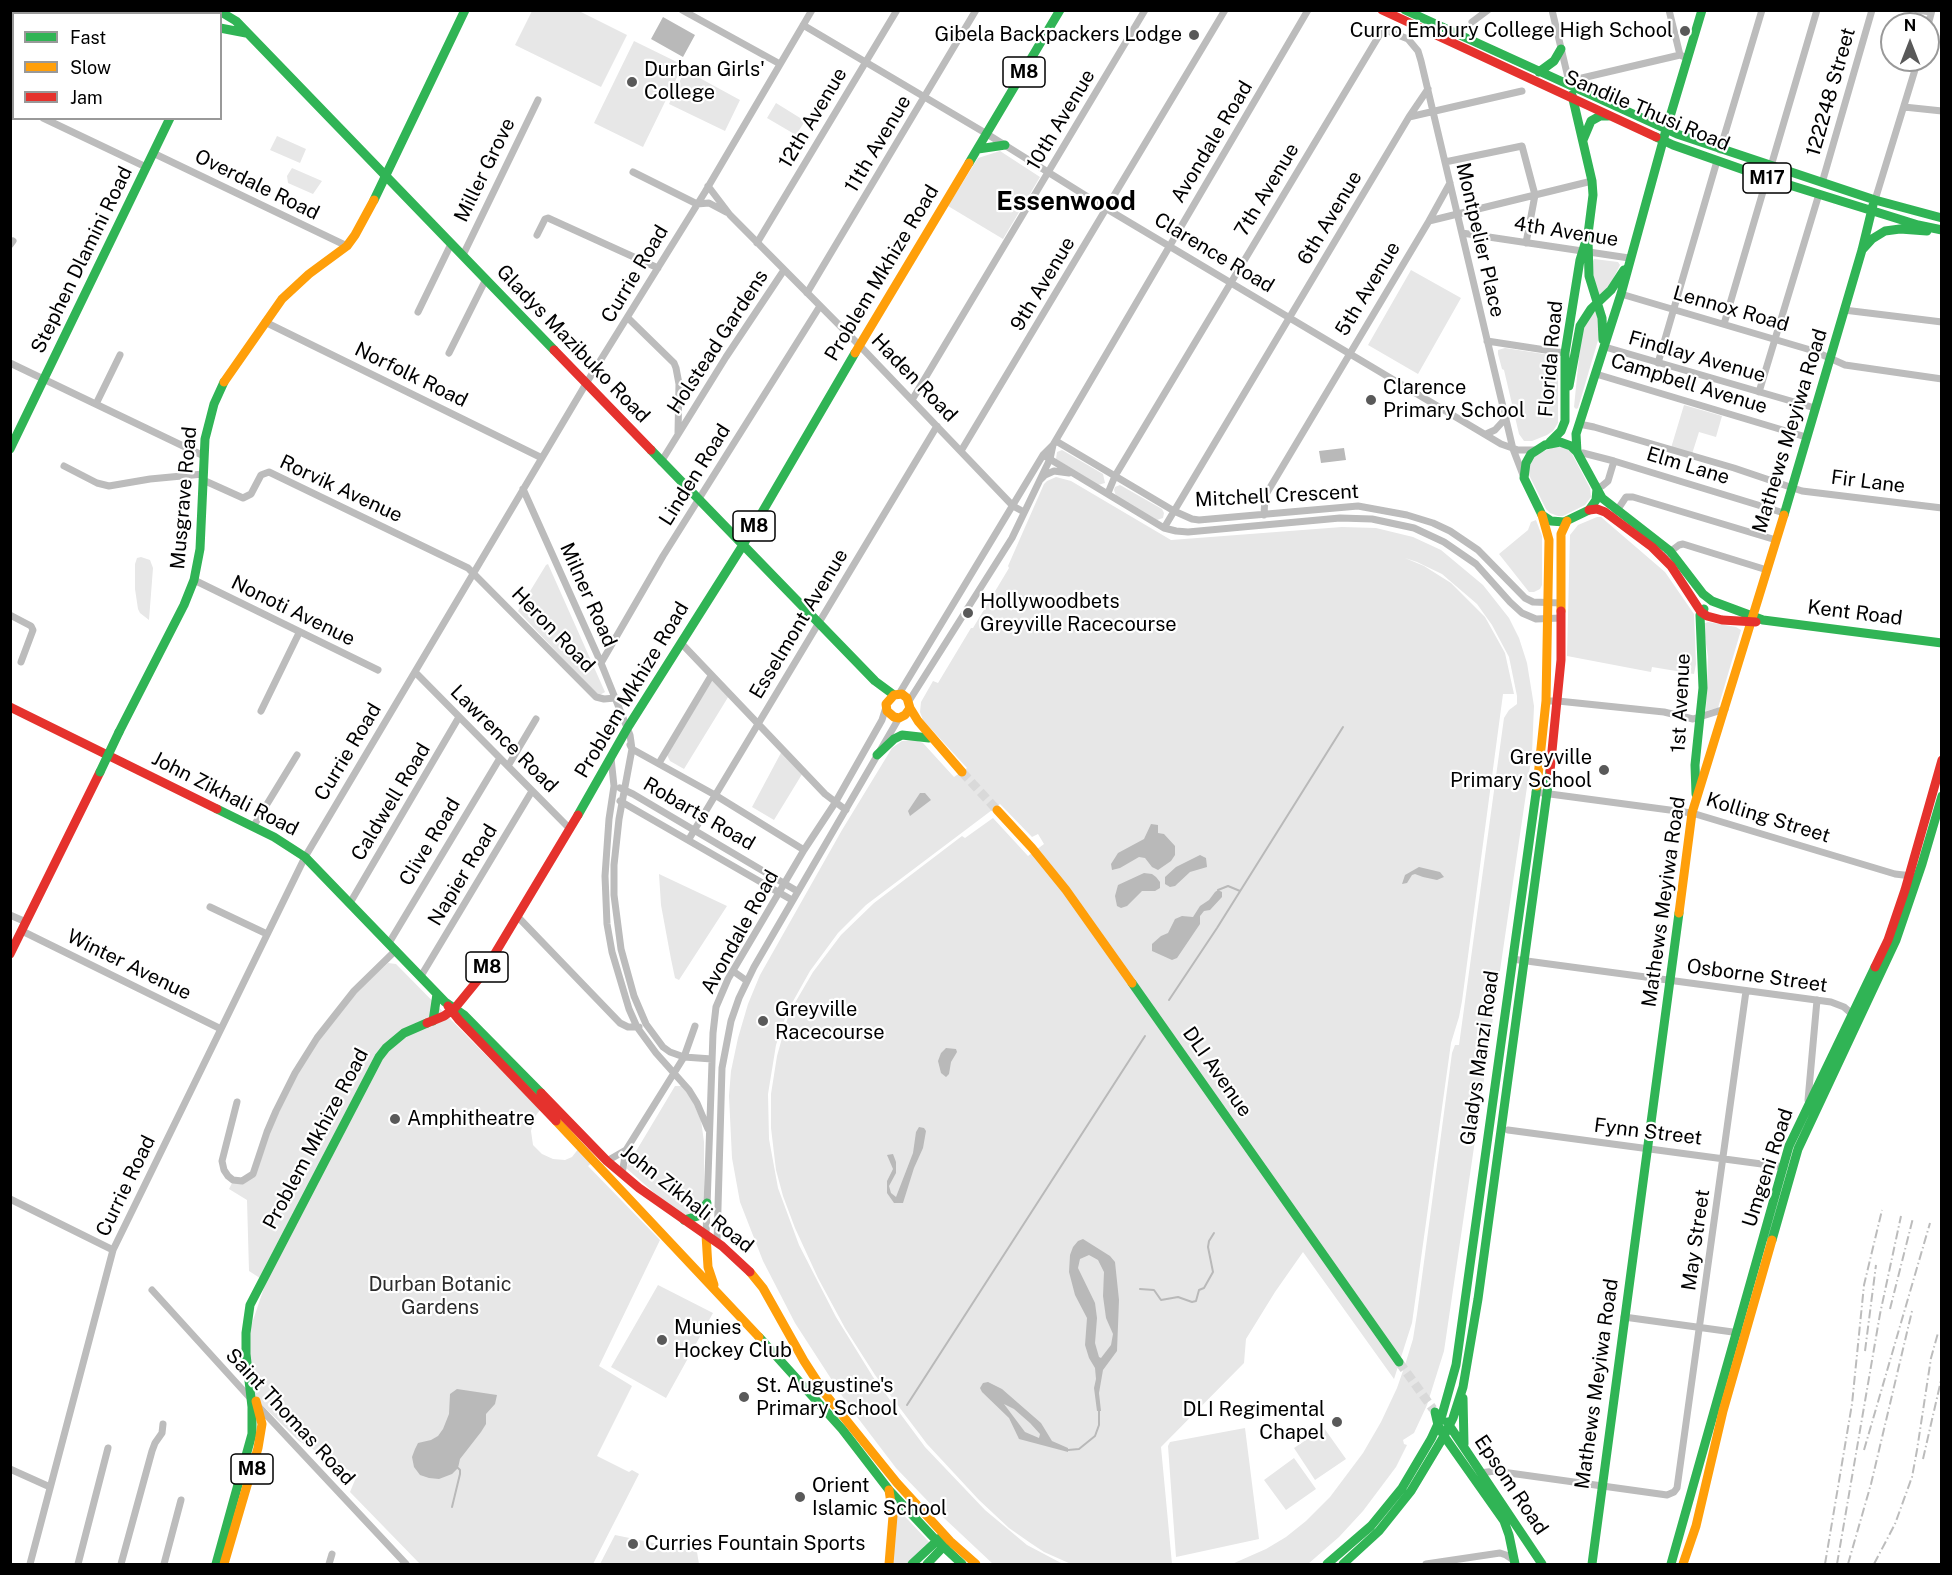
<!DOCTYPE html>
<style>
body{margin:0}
#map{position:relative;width:1952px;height:1575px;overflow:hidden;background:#fff;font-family:"Public Sans",sans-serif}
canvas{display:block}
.frame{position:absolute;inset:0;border:12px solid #000;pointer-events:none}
.legend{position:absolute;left:12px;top:12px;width:210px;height:108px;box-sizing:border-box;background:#fff;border:2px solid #999;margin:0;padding:8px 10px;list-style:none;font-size:18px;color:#000}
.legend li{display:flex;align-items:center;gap:12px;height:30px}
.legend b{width:30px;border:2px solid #999}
.north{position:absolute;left:1880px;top:12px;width:60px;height:60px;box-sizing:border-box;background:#fff;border:2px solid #999;border-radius:50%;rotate:0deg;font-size:16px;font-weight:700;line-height:24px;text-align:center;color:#000}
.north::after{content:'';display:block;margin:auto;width:21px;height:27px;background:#595959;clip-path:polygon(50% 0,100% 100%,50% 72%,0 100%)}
</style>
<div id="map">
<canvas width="1952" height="1575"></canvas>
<div class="frame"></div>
<ul class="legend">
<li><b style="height:8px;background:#30b455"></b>Fast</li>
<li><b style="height:8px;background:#ff9f0a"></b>Slow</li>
<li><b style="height:8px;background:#e5322d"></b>Jam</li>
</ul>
<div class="north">N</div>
</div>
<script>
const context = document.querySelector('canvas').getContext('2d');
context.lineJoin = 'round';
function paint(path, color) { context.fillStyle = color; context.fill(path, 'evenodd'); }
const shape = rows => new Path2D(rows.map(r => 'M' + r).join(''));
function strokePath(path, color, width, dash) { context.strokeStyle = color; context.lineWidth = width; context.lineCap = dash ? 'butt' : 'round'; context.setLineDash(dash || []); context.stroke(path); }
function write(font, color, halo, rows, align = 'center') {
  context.font = font + ' "Public Sans",sans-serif'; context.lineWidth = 4.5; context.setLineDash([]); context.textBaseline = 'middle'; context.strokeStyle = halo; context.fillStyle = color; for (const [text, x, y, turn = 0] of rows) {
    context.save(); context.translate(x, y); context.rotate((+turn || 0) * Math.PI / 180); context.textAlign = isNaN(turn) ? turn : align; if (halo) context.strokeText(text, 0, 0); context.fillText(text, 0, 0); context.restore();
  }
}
const green = shape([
 [532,11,579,11,627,35,601,87,515,45],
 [634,41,683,65,643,147,594,123],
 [685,70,740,100,725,131,669,104],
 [776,103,805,121,796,135,767,118],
 [277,136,306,149,300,163,270,150],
 [1000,151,1040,177,1003,239,948,206,978,158],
 [292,168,322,181,313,194,288,183,287,176],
 [1594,259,1618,262,1620,265,1611,283,1599,297,1594,288,1592,263],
 [1411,270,1461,298,1418,374,1368,345],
 [1596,310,1599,319,1599,337,1578,408,1576,409,1574,407,1581,337,1583,327],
 [1505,348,1557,356,1558,359,1558,423,1553,431,1547,435,1532,441,1524,441,1519,434,1504,370,1502,369,1498,354,1498,350],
 [1684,405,1722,416,1716,437,1699,432,1692,454,1671,448],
 [1563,446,1571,452,1590,488,1591,497,1585,505,1563,516,1558,516,1550,513,1546,509,1528,473,1527,468,1535,455,1554,447],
 [1062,450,1103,474,1105,483,1098,485,1056,459,1057,452],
 [1056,477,1071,481,1171,540,1342,527,1376,528,1413,537,1441,550,1483,585,1509,618,1519,638,1527,663,1534,706,1532,753,1444,1351,1427,1405,1414,1433,1403,1440,1404,1444,1407,1445,1396,1467,1363,1511,1339,1537,1308,1564,1232,1564,1266,1549,1286,1537,1306,1521,1330,1497,1363,1453,1381,1422,1397,1388,1405,1365,1413,1339,1417,1314,1452,1053,1455,1045,1459,1045,1504,718,1509,710,1517,704,1517,696,1509,657,1492,625,1477,604,1442,574,1417,562,1405,558,1424,566,1451,583,1485,617,1505,653,1514,694,1503,694,1462,1001,1459,1017,1451,1043,1412,1323,1394,1379,1303,1252,1275,1292,1246,1339,1244,1363,1161,1447,1172,1564,1071,1564,1044,1552,1029,1542,1009,1528,979,1500,927,1444,875,1375,845,1328,818,1278,795,1228,783,1196,776,1170,771,1128,771,1094,777,1056,789,1013,813,972,841,935,874,903,962,836,965,838,993,818,1028,856,1044,844,1038,834,1032,837,1000,804,866,905,838,933,810,971,787,1012,776,1045,768,1094,769,1139,778,1188,799,1245,836,1317,873,1377,925,1447,985,1510,1027,1545,1063,1564,993,1564,944,1518,896,1468,848,1405,795,1323,763,1261,740,1202,732,1158,729,1096,731,1071,738,1038,748,1004,760,975,842,830,892,748,902,741,915,740,923,743,954,777,967,768,923,720,920,712,921,702,933,681,938,683,971,628,973,628,1009,568,1008,566,1044,484,1047,481],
 [1120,485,1162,509,1164,513,1163,518,1157,520,1116,496,1114,490,1115,487],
 [1597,517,1601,517,1665,572,1694,614,1696,664,1694,674,1652,667,1651,672,1567,656,1570,535,1578,525],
 [1536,520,1542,536,1542,585,1540,589,1534,592,1529,592,1499,554,1528,530,1531,522],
 [141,557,150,560,153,568,149,620,140,613,138,609,135,589,135,564,137,558],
 [548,564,605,692,598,696,518,611,546,565],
 [1708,622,1736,627,1741,630,1718,708,1706,711,1708,657,1703,624],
 [712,677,730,694,684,769,670,761,667,755],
 [783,749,804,771,774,820,752,807],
 [659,874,727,906,679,980,675,978,671,959,661,905],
 [388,963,396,964,540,1110,534,1118,531,1131,533,1145,542,1154,553,1159,565,1160,572,1157,579,1148,592,1163,588,1166,660,1240,599,1366,632,1386,597,1456,629,1472,632,1470,639,1474,593,1564,420,1564,350,1492,357,1475,299,1441,254,1397,248,1335,266,1282,249,1271,247,1200,229,1189,233,1181,248,1180,300,1066,350,998],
 [675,1086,682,1086,690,1096,701,1120,704,1142,704,1202,701,1209,690,1216,683,1215,659,1197,626,1168],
 [658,1285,713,1313,666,1398,611,1367],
 [1245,1428,1259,1539,1176,1557,1168,1446,1170,1442],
 [1324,1428,1346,1459,1315,1480,1294,1448],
 [1294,1458,1316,1489,1286,1510,1264,1480],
 [894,1505,930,1543,908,1564,891,1564],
 [615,1535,697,1552,699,1564,600,1564]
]);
const water = shape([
 [663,17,695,35,683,57,651,39],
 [1344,448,1346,460,1321,463,1319,451],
 [920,793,925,793,931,800,910,816,908,811],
 [1151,824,1158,825,1158,833,1164,834,1175,846,1175,855,1171,861,1158,870,1152,867,1145,858,1139,857,1120,868,1112,870,1111,864,1118,853,1144,839],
 [1200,855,1206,858,1207,867,1190,872,1175,886,1170,887,1165,884,1165,877,1176,867],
 [1419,867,1440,872,1444,877,1437,880,1423,877,1415,874,1412,875,1407,883,1402,884,1405,875],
 [1144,873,1152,874,1156,877,1160,882,1160,888,1155,891,1142,891,1127,906,1121,908,1117,906,1115,896,1118,885],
 [1218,890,1222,892,1222,897,1210,910,1204,911,1200,916,1200,924,1177,958,1172,960,1152,951,1152,944,1161,936,1168,933,1175,919,1182,916,1193,917,1200,906,1209,900,1215,892],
 [946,1048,956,1049,957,1052,951,1062,949,1074,946,1077,941,1073,938,1061,941,1053],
 [919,1127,924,1128,926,1131,923,1148,914,1168,903,1203,894,1203,887,1193,887,1181,893,1169,887,1155,893,1154,896,1162,896,1173,889,1186,891,1193,896,1197,913,1153,916,1132],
 [1083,1239,1110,1256,1115,1262,1119,1300,1117,1351,1103,1370,1099,1393,1101,1411,1097,1411,1094,1388,1096,1379,1095,1368,1089,1358,1085,1345,1087,1318,1075,1295,1069,1272,1070,1255,1073,1247,1078,1241],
 [1089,1255,1098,1260,1104,1272,1103,1296,1106,1318,1113,1334,1111,1345,1101,1358,1099,1357,1095,1343,1097,1318,1095,1303,1078,1268,1080,1259],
 [988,1382,1002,1389,1041,1423,1052,1441,1068,1448,1068,1452,1019,1439,1009,1418,982,1392,980,1388,983,1383],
 [1004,1404,1014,1409,1030,1423,1040,1434,1039,1438,1025,1432],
 [457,1389,497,1395,495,1404,486,1414,486,1424,481,1432,460,1459,458,1468,452,1474,439,1479,429,1478,420,1475,414,1467,412,1457,415,1449,418,1443,431,1440,438,1436,443,1429,449,1414,450,1394]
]);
const stream = shape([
 [1218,890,1228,886,1240,891],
 [1169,1000,1217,928,1343,727],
 [1140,1289,1154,1290,1161,1300,1178,1297,1192,1302,1196,1301,1199,1290,1204,1288,1213,1272,1208,1247,1209,1241,1214,1233],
 [907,1405,1145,1036],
 [1068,1450,1079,1449,1095,1436,1099,1425,1099,1411],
 [452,1507,460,1474,460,1470,458,1468]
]);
const secondaryTunnel = shape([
 [962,772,997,810],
 [1399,1362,1433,1409]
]);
const street = shape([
 [143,10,149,14],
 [682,10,780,64],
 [1552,10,1570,86],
 [1669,10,1680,55],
 [1917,10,1931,12],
 [45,14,46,10],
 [1472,22,1488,10],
 [803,25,987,134,1107,209,1501,444,1518,450,1535,450],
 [1928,25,1932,10],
 [10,72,14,67],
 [1582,78,1680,55,1687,58],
 [1904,107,1942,111],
 [1409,117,1428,89],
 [43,118,146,167],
 [1720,150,1762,10],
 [153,153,347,246],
 [1445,162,1522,146,1535,195,1526,243],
 [1771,166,1817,10],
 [633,172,697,204,709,203,726,212],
 [1822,183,1872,10],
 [708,186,730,215,860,346,1013,506,1024,512],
 [1875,200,1918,60],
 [1429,221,1450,183],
 [1462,233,1629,258],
 [537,235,545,219,548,218,658,268],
 [757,243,897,10],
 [10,245,13,241],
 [463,255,538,100],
 [807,293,976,10],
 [1621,294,1814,351,1845,365,1942,379],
 [1844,310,1942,322],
 [418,312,451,244],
 [628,318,674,363,676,368,679,384,678,433],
 [265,322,542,458],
 [1724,324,1767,178],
 [1487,341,1565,353],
 [1605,347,1815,408],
 [449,353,486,279],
 [10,363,204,456],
 [1658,363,1717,161],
 [1596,374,1806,437],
 [1759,392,1819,194],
 [912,400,1145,10],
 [96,404,120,355],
 [1579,424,1594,427,1734,468,1802,491,1942,508],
 [1486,434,1495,430,1506,418],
 [1056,441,1174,511,1192,519,1199,520,1358,506,1407,515,1433,523,1450,531,1478,550,1525,598,1533,602,1561,603],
 [961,451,1225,10],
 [1578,454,1583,453,1614,461,1784,513],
 [1043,455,1164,528,1176,531,1188,532,1340,518,1372,519,1414,528,1444,542,1476,564,1510,602,1522,613,1536,619,1561,618],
 [661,462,726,357,784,270],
 [64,466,97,483,109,486,150,479,203,474],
 [1041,479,1045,475,1054,471,1069,473],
 [203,480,243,498,251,494,261,475,269,472,468,568,596,697,604,699,615,698],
 [1596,488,1602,486,1608,481,1614,461],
 [523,489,601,663,630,735,632,749,619,819,614,865,614,895,621,949,634,996,646,1024,663,1047,670,1052,684,1057,712,1059],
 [1108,493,1115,476,1383,29,1408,39,1418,51,1421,61,1513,449,1523,475],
 [1616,512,1626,497,1633,497,1776,540],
 [1264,515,1265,496,1429,221,1592,181],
 [1164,528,1409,117,1522,91],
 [1667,554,1679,545,1683,544,1767,570],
 [194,580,378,670],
 [10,615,31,626,33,630,21,662],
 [682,644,825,794,846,810],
 [601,663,663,556,820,306],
 [415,672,570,829],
 [899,694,1043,455,1053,445,1308,10],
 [909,701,1012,538,1050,459,1053,445],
 [1546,701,1558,701,1664,712,1693,719,1725,709],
 [261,711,299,633],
 [630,745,632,749,715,795,804,850],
 [611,758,614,786,609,819,605,876,607,924,612,952,629,1009,637,1027,656,1053,689,1090,697,1103,708,1129],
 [659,763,711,676],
 [508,766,536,719],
 [620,788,633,794,797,891],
 [1535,792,1692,813,1895,874,1912,876],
 [620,801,792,900],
 [253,827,297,755],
 [689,839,937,426],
 [350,903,459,717],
 [210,907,267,934],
 [10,915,26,922],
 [517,916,620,1023,628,1027,639,1027],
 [22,931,221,1029],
 [389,943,500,758],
 [1512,959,1831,1002,1844,1007,1852,1014],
 [733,971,747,981],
 [421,976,532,791],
 [1808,1100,1817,1000],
 [237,1102,222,1161,224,1170,228,1176,233,1180,242,1181,253,1174,267,1132,276,1111,295,1073,317,1038,354,991,396,950],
 [1508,1130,1784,1167],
 [607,1161,626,1150],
 [622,1174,626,1150,684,1057,695,1026],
 [10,1199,113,1250],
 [706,1235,713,1033,716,1007,728,979,804,850,835,803,882,720,886,707],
 [717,1242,722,1068,731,1021,739,998,754,967,899,718],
 [152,1290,251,1399],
 [1624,1317,1740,1333],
 [259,1407,406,1564],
 [10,1469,50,1487],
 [1480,1473,1495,1471,1667,1495,1674,1492,1677,1488,1746,991],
 [30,1564,113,1250,305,857,587,382,705,192,812,10],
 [78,1564,108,1448],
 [121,1564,152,1451,155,1443,162,1433,163,1424],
 [164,1564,181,1500],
 [329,1564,332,1554],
 [1426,1564,1500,1553,1506,1555,1515,1561]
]);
const fast = shape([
 [1405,10,1677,134,1875,200,1942,218],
 [221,12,236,21,554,350],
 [220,28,246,33],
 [1539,72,1554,61,1561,49],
 [1656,137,1673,145,1767,178,1918,225,1942,230],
 [1583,140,1591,121,1600,116,1608,116],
 [978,149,1005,145],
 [969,163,1060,10],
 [374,200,465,10],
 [1588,239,1589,276,1602,318,1603,340],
 [1862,250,1872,239,1885,231,1900,229,1927,231],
 [1569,386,1580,326,1591,309,1611,290,1624,270],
 [1550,442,1561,431,1565,421,1565,353,1580,260,1588,234,1593,195,1592,181,1572,95],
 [10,449,170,118],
 [651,450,875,681,894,695],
 [1577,452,1576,434,1621,294,1666,130,1702,10],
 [1597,489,1596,500,1589,510,1564,522,1551,521,1542,515,1524,478,1526,463,1531,454,1545,445,1560,442,1571,446,1577,452,1602,498,1670,551,1703,594,1712,601,1763,620,1942,643],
 [1784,515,1862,250,1873,205],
 [119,732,184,605,194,580,200,549,205,439,214,404,224,382],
 [877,755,894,739,902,735,929,738],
 [1696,794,1695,765,1703,688,1700,615,1704,609],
 [217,809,274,837,305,857,445,1002,464,1015,541,1093],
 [578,815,628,727,743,545,855,353],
 [1132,983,1399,1362],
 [433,1021,437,994],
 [684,1220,698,1216,707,1203],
 [1772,1240,1798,1149,1896,940,1922,864,1942,796],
 [759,1337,842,1429,889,1490,933,1537,962,1564],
 [1463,1398,1464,1444],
 [1435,1412,1438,1425,1444,1436,1504,1521,1509,1535,1515,1564],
 [1447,1422,1542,1564],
 [216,1564,252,1434,252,1407,246,1354,246,1333,250,1305,379,1057,386,1048,404,1033,427,1023],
 [912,1564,940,1538],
 [927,1564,946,1544],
 [1327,1564,1371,1526,1402,1488,1431,1439,1442,1415,1456,1365,1537,786],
 [1343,1564,1379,1531,1411,1491,1444,1436,1453,1418,1463,1387,1478,1299,1550,771],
 [1592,1564,1679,913],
 [1671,1564,1789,1146,1875,967]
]);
const slow = shape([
 [855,353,969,163],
 [224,382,282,299,309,274,347,246,355,235,374,200],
 [1561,611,1561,534,1567,521],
 [910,708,905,715,899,718,894,717,887,711,886,704,894,695,902,694,907,698,910,708,918,721,962,772],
 [1537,786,1546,701,1549,540,1542,515],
 [997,810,1032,848,1066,890,1132,983],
 [1679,913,1692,813,1784,515],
 [556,1121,759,1337],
 [706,1235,708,1267,714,1285],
 [750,1272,763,1288,804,1361,826,1395,897,1483,950,1541,976,1564],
 [889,1490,893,1516,889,1564],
 [224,1564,258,1448,262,1424,256,1401],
 [1683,1564,1696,1526,1723,1411,1772,1240]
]);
const jam = shape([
 [1382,10,1656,137],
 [554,350,651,450],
 [1589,510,1597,509,1605,512,1652,547,1671,566,1701,612,1707,616,1722,620,1756,622],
 [10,707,217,809],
 [1550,771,1561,660,1561,611],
 [10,954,100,772],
 [1875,967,1888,940,1905,890,1942,760],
 [448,1006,459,1020,556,1121],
 [427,1023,444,1016,455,1008,482,975,578,815],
 [541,1093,607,1161,639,1188,722,1246,750,1272]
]);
const rail = shape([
 [1890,1309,1913,1218],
 [1865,1351,1876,1265],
 [1864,1450,1930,1223],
 [1923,1459,1942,1376],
 [1825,1564,1852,1404,1864,1285,1882,1210],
 [1837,1564,1880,1314,1901,1216],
 [1848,1564,1871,1484,1912,1311],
 [1874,1564,1895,1524,1912,1477,1917,1450,1931,1358,1938,1333]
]);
const fastBridge = shape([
 [100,772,119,732]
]);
const markers = [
 [1685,31,6,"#595959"],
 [1194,35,6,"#595959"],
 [632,82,6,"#595959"],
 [1371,400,6,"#595959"],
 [968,613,6,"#595959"],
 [1604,770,6,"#595959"],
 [763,1021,6,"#595959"],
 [395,1119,6,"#595959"],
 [662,1340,6,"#595959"],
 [744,1397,6,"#595959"],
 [1337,1422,6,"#595959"],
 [800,1497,6,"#595959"],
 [633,1544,6,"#595959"]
];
const shields = [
 [1024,72,42],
 [1767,178,48],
 [754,526,42],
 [487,967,42],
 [252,1469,42]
];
const shieldNames = [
 ["M8",1024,72],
 ["M17",1767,178],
 ["M8",754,526],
 ["M8",487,967],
 ["M8",252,1469]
];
const poiNames = [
 ["Curro Embury College High School",1673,31,"right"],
 ["Gibela Backpackers Lodge",1182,35,"right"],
 ["Durban Girls'",644,70],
 ["College",644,93],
 ["Clarence",1383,388],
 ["Primary School",1383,411],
 ["Hollywoodbets",980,602],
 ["Greyville Racecourse",980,625],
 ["Greyville",1592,758,"right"],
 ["Primary School",1592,781,"right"],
 ["Greyville",775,1010],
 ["Racecourse",775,1033],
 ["Amphitheatre",407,1119],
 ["Munies",674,1328],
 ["Hockey Club",674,1351],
 ["St. Augustine's",756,1386],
 ["Primary School",756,1409],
 ["DLI Regimental",1325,1410,"right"],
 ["Chapel",1325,1433,"right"],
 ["Orient",812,1486],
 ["Islamic School",812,1509],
 ["Curries Fountain Sports",645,1544]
];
const streetNames = [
 ["122248 Street",1831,92,-74],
 ["Sandile Thusi Road",1647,111,23],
 ["12th Avenue",813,118,-59],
 ["10th Avenue",1061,120,-59],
 ["Avondale Road",1212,142,-59],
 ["11th Avenue",878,144,-59],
 ["Miller Grove",485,170,-64],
 ["Overdale Road",257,185,26],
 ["7th Avenue",1267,190,-59],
 ["6th Avenue",1330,218,-59],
 ["4th Avenue",1566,232,9],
 ["Montpelier Place",1480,240,77],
 ["Clarence Road",1214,253,31],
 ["Stephen Dlamini Road",82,260,-64],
 ["Problem Mkhize Road",882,273,-59],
 ["Currie Road",635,274,-59],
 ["9th Avenue",1043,284,-59],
 ["5th Avenue",1368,289,-59],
 ["Lennox Road",1731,309,16],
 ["Holstead Gardens",718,342,-57],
 ["Gladys Mazibuko Road",573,344,46],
 ["Findlay Avenue",1697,357,16],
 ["Florida Road",1551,359,-85],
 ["Norfolk Road",411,375,26],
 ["Haden Road",914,378,46],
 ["Campbell Avenue",1689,384,17],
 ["Mathews Meyiwa Road",1790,431,-73],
 ["Elm Lane",1688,466,17],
 ["Linden Road",695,475,-58],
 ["Fir Lane",1868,482,7],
 ["Rorvik Avenue",341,489,25],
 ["Mitchell Crescent",1277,496,-3],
 ["Musgrave Road",184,498,-85],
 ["Milner Road",588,595,66],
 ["Nonoti Avenue",293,611,26],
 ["Kent Road",1855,613,7],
 ["Esselmont Avenue",799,624,-59],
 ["Heron Road",553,630,46],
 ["Problem Mkhize Road",632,690,-59],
 ["1st Avenue",1681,703,-87],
 ["Lawrence Road",504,739,45],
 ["Currie Road",348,752,-59],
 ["John Zikhali Road",225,794,27],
 ["Caldwell Road",391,802,-59],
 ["Robarts Road",699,814,30],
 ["Kolling Street",1768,818,17],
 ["Clive Road",430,842,-59],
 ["Napier Road",463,875,-59],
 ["Mathews Meyiwa Road",1664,902,-82],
 ["Avondale Road",740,932,-61],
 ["Winter Avenue",129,965,26],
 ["Osborne Street",1757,976,8],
 ["Gladys Manzi Road",1480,1058,-82],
 ["DLI Avenue",1217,1072,55],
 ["Fynn Street",1648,1132,7],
 ["Problem Mkhize Road",316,1139,-62],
 ["Umgeni Road",1768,1168,-72],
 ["Currie Road",126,1186,-64],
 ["John Zikhali Road",687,1199,38],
 ["May Street",1696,1240,-82],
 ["Mathews Meyiwa Road",1597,1384,-82],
 ["Saint Thomas Road",290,1417,47],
 ["Epsom Road",1511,1485,56]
];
const parkNames = [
 ["Durban Botanic",440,1285],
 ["Gardens",440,1308]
];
const districtNames = [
 ["Essenwood",1066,202]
];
paint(green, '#e7e7e7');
paint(water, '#b9b9b9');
strokePath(stream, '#b9b9b9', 2);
strokePath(secondaryTunnel, '#d9d9d9', 9, [9, 4.5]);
strokePath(street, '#bcbcbc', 7);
strokePath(fast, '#30b455', 9);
strokePath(slow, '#ff9f0a', 9);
strokePath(jam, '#e5322d', 9);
strokePath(rail, '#bcbcbc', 2, [9, 3, 1.5, 3]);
strokePath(fastBridge, '#30b455', 9);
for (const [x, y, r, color] of markers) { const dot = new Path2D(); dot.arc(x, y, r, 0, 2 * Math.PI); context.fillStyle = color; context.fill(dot); strokePath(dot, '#fff', 2); }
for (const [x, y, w] of shields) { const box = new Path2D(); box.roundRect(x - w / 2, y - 15, w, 30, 4.5); context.fillStyle = '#fff'; context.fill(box); strokePath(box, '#000', 1.5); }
write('bold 18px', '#000', null, shieldNames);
write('20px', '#000', '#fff', poiNames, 'left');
write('20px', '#000', '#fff', streetNames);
write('20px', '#2b2b2b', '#fff', parkNames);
write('bold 26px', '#000', '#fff', districtNames);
</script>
